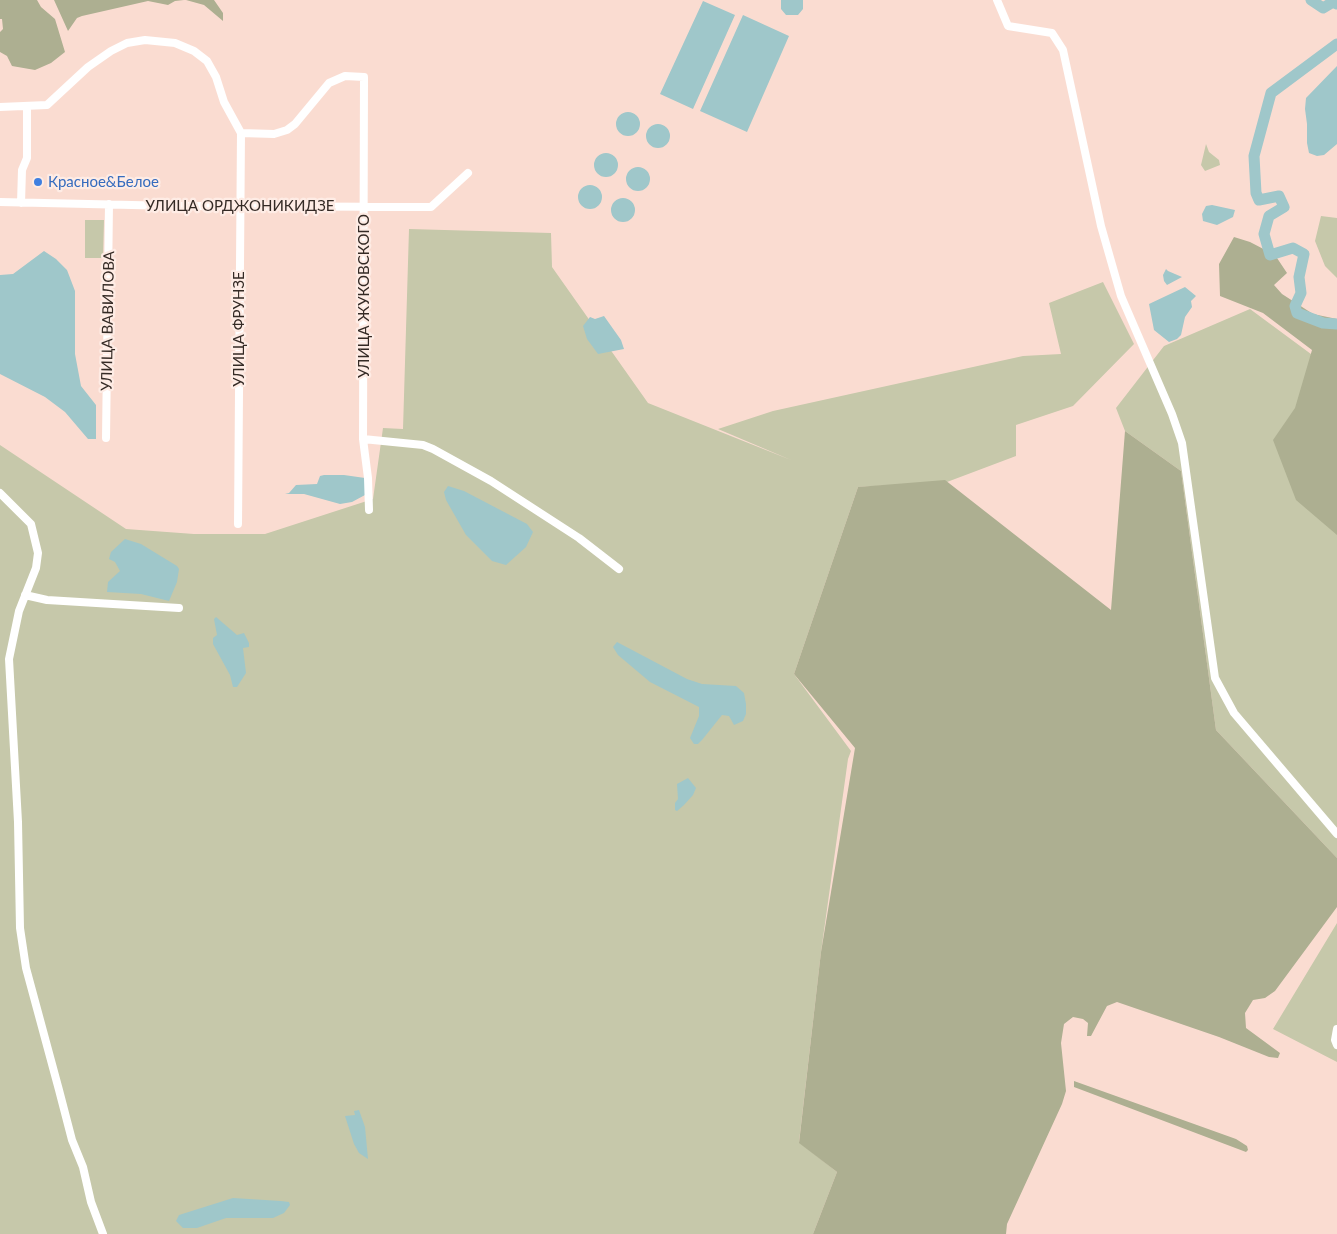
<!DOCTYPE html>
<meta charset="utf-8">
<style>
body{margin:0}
canvas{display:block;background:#fadcd1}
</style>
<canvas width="1337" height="1234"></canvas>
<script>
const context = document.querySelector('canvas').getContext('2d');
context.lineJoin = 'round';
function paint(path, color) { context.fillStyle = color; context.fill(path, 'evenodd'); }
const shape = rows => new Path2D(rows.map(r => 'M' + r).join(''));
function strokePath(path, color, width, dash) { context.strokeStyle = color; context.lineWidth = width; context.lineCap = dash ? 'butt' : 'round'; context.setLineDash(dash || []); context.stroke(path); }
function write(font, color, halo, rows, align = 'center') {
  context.font = font + ' Lato,sans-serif'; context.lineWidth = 4.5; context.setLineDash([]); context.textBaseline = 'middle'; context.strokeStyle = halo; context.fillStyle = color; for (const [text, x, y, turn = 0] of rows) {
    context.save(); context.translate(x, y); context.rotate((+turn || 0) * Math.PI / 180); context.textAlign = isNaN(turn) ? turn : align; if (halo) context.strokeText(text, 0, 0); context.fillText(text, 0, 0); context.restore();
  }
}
const green = shape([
 [1206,144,1209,152,1219,160,1220,165,1205,171,1201,165],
 [1321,216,1337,218,1337,278,1325,266,1315,241],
 [85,220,104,220,103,258,85,258],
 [409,229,551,233,552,267,648,403,791,460,718,429,773,411,1023,356,1061,354,1049,303,1103,282,1134,344,1073,406,1016,425,1016,456,947,482,858,487,794,674,851,751,848,759,821,952,799,1142,837,1172,813,1234,0,1234,0,445,126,529,194,534,265,534,373,499,383,428,403,429],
 [1250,309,1315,357,1337,507,1337,858,1216,730,1181,471,1125,431,1116,408,1164,346],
 [1337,923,1337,1062,1273,1029]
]);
const forest = shape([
 [0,0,37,0,41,7,55,19,65,52,51,63,35,70,12,66,7,56,0,52,0,32,3,29,2,19,0,19],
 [54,0,184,0,175,1,168,5,148,1,82,16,77,18,68,31],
 [186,0,214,0,223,13,223,21,204,5],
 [1234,237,1250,242,1275,255,1287,273,1274,285,1282,294,1313,314,1337,319,1337,535,1296,500,1273,440,1295,408,1312,350,1263,313,1220,296,1219,264],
 [1125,431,1181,471,1216,730,1337,858,1337,907,1275,991,1265,998,1253,1000,1245,1013,1246,1028,1280,1053,1278,1058,1269,1057,1219,1037,1117,1002,1107,1006,1091,1036,1087,1036,1088,1023,1083,1019,1073,1017,1064,1024,1061,1043,1066,1091,1062,1104,1007,1224,1006,1234,813,1234,837,1172,799,1143,821,952,855,748,794,674,858,487,945,480,1111,610],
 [1074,1081,1236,1139,1247,1146,1248,1150,1246,1152,1074,1087]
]);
const water = shape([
 [781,0,803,0,803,9,798,15,786,15,781,9],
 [703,1,735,15,693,109,660,94],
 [743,15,789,36,747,132,700,111],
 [1337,66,1337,144,1324,155,1317,156,1309,153,1307,143,1307,124,1305,109,1306,98],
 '616 124a12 12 0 1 1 24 0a12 12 0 1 1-24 0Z',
 '646 136a12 12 0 1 1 24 0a12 12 0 1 1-24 0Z',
 '594 165a12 12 0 1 1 24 0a12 12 0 1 1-24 0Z',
 '626 179a12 12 0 1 1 24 0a12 12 0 1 1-24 0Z',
 '578 197a12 12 0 1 1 24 0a12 12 0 1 1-24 0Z',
 '611 210a12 12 0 1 1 24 0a12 12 0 1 1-24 0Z',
 [1212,205,1235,210,1233,217,1217,225,1203,221,1202,214,1206,206],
 [44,251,56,259,67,270,75,291,75,354,81,386,96,405,96,439,88,439,65,412,45,397,0,374,0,275,13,274],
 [1166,269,1168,271,1182,277,1167,285,1164,281,1163,275],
 [1185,287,1196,296,1191,301,1192,307,1185,317,1181,335,1177,339,1169,342,1154,330,1149,304],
 [604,316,621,340,624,349,598,354,587,339,583,326,590,317,595,319],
 [324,475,344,475,365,478,365,495,352,502,340,504,304,494,285,494,289,493,296,485,317,484,320,476],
 [448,486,464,491,527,524,533,532,526,547,506,565,492,561,466,535,446,500,444,492],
 [125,539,141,544,177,566,179,569,177,582,169,601,141,594,107,592,108,582,120,571,115,562,109,559,111,552],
 [216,617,237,635,244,633,249,643,249,647,243,648,246,673,237,687,233,687,230,675,213,644,213,638,217,635,214,619],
 [617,642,687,679,702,684,736,686,744,693,746,704,746,714,743,721,734,725,729,716,722,715,702,740,698,744,694,744,690,738,699,716,699,707,650,682,618,655,613,647],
 [688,778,696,788,693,795,684,805,677,811,675,810,675,803,678,799,677,784],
 [359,1110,365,1127,368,1159,359,1153,354,1144,345,1116,355,1115,354,1111],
 [233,1198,281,1201,289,1202,290,1205,284,1213,273,1218,226,1218,197,1228,183,1228,176,1221,179,1215]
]);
const river = shape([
 [1311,0,1323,8,1333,2,1337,4],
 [1337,44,1271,93,1254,156,1256,193,1259,200,1279,196,1284,207,1269,216,1264,234,1270,255,1293,248,1304,254,1299,277,1301,293,1295,306,1297,313,1323,323,1337,324]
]);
const minor = shape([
 [997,0,1008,26,1052,33,1063,50,1101,226,1121,296,1172,414,1182,443,1215,678,1234,713,1337,834],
 [0,107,47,105,88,67,111,51,127,43,145,40,175,43,194,51,207,61,216,77,224,102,241,133,274,134,287,130,295,124,329,83,345,76,364,77,363,439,368,478,369,510],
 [0,202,176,206,431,207,468,173],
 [21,203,22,170,27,158,27,107],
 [106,438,109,204],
 [363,439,423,445,433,449,491,481,579,538,619,569],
 [0,493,31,524,38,553,36,568,19,611,9,659,18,822,20,928,26,968,59,1090,72,1140,83,1167,91,1202,103,1234],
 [238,524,241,133],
 [25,595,47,600,179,608],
 [1337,1029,1335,1040,1337,1045]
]);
const markers = [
 [38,182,5,"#3f7fe0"]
];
const shopNames = [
 ["Красное&Белое",48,182]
];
const streetNames = [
 ["УЛИЦА ОРДЖОНИКИДЗЕ",240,206],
 ["УЛИЦА ЖУКОВСКОГО",364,296,-90],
 ["УЛИЦА ВАВИЛОВА",108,321,-89],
 ["УЛИЦА ФРУНЗЕ",239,329,-90]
];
paint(green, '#c6c8aa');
paint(forest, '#adaf91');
paint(water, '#9fc7ca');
strokePath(river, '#9fc7ca', 11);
strokePath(minor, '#fff', 8);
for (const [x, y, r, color] of markers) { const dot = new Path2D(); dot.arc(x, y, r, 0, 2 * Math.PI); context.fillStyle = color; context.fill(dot); strokePath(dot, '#feece5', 2); }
write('15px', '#366cbe', '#feece5', shopNames, 'left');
write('15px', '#342a25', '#feece5', streetNames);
</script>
